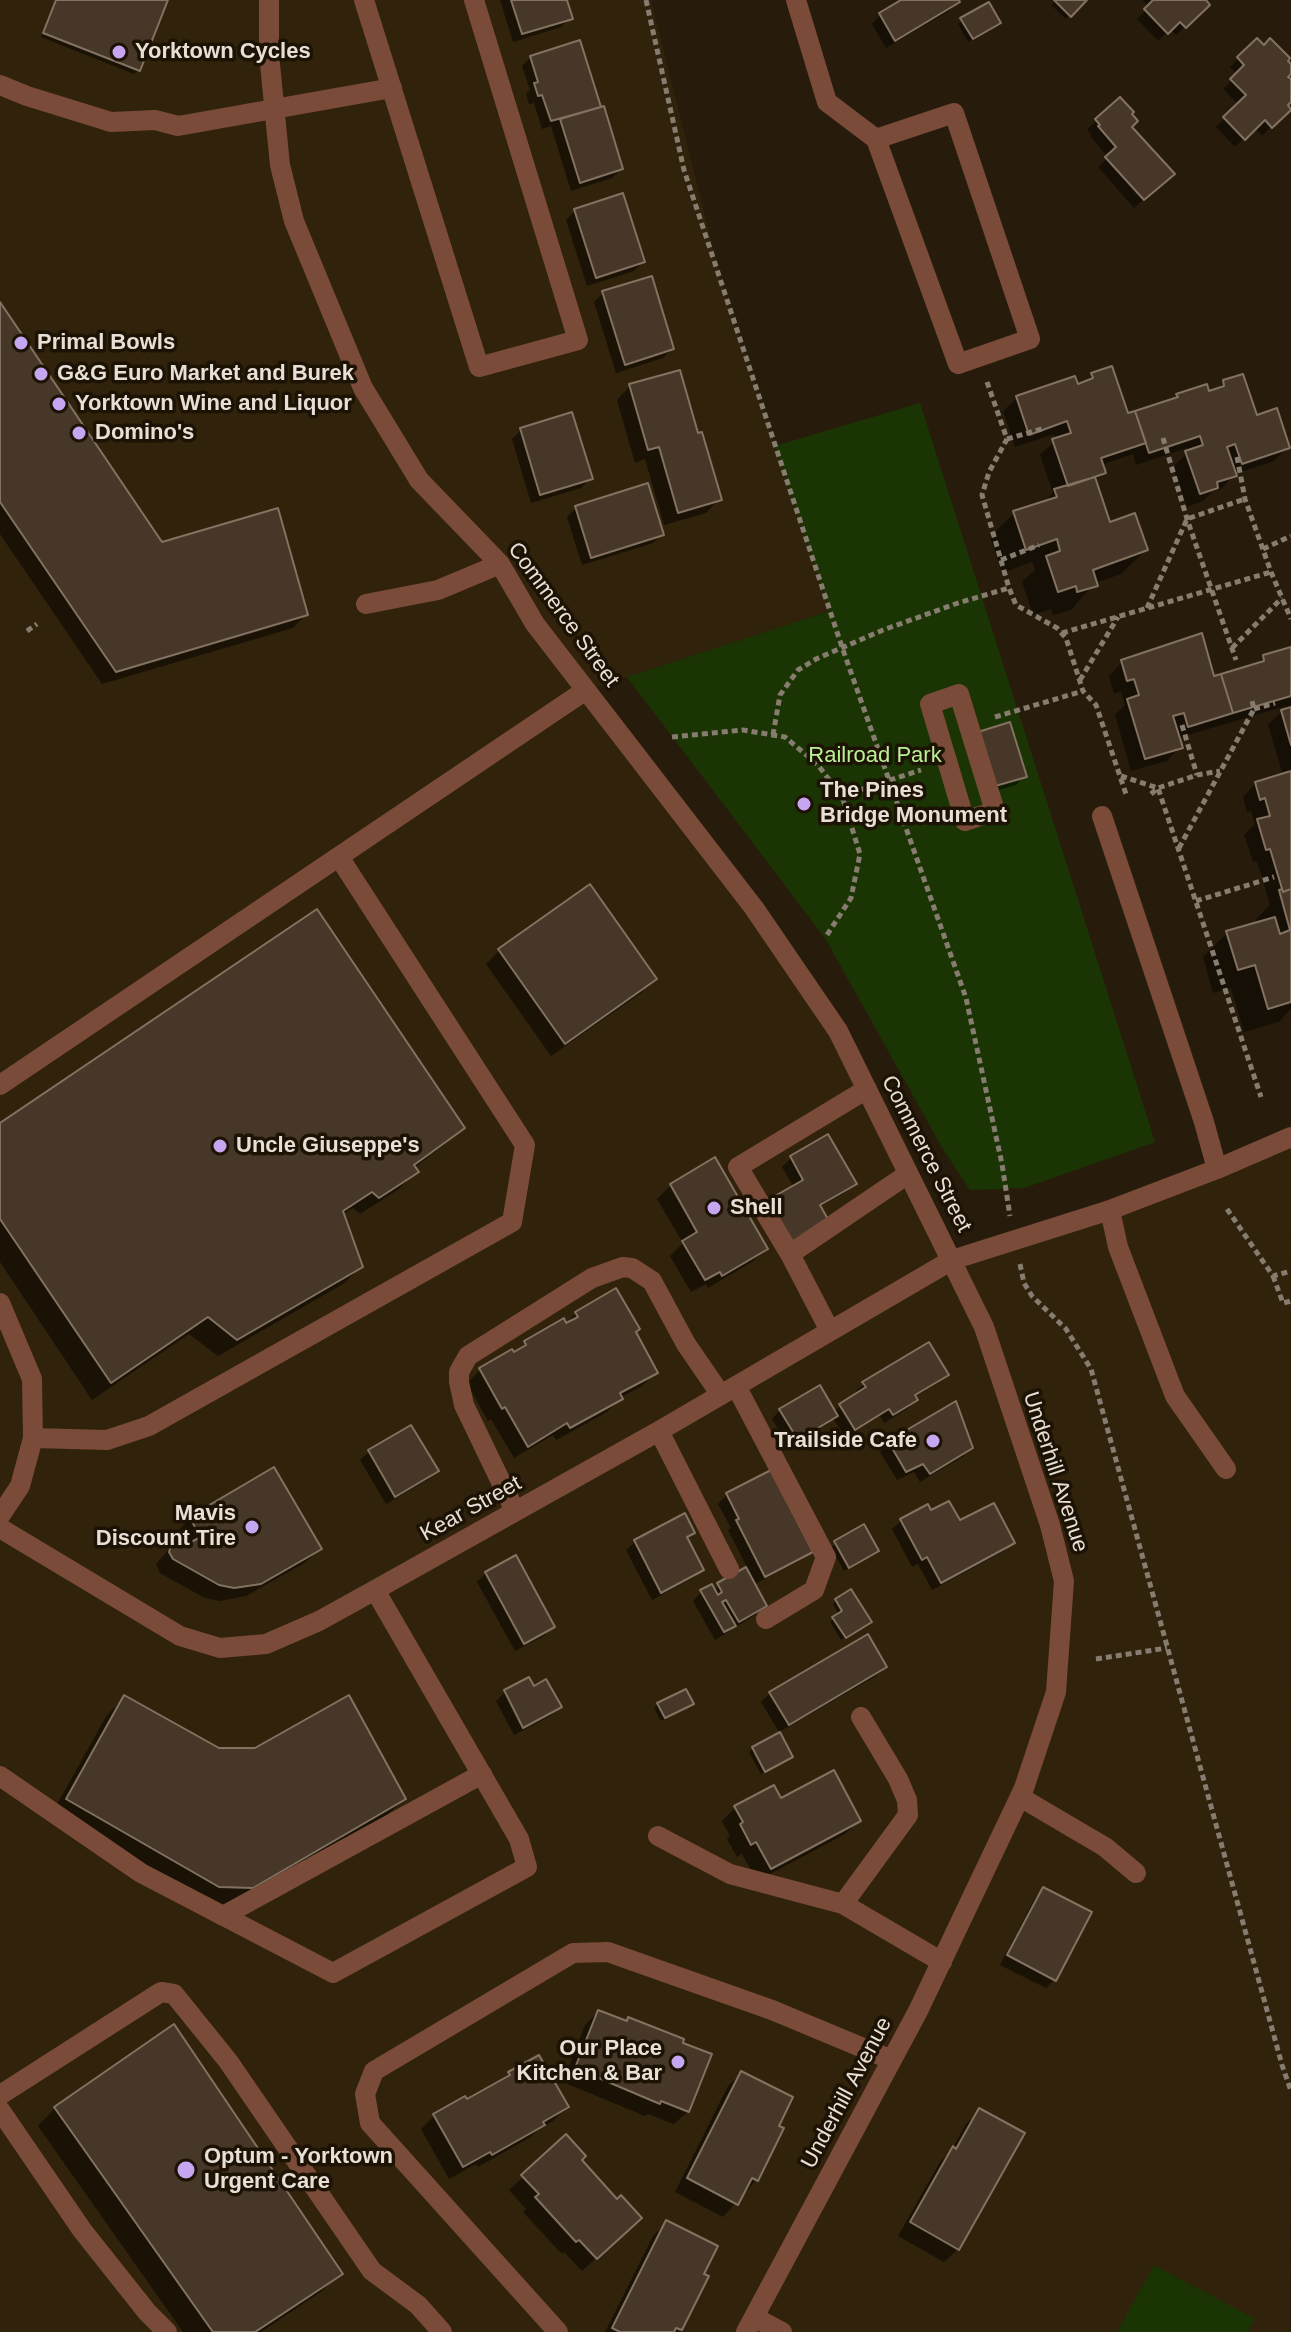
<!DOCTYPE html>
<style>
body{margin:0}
canvas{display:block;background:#271c0b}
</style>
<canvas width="1291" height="2332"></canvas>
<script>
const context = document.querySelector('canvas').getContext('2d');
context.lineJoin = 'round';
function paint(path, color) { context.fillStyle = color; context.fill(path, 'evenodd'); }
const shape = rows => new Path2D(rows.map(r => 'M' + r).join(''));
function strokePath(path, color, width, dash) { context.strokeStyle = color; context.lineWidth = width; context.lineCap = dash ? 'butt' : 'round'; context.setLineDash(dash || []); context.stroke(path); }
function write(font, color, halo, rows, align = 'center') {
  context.font = font + ' Arial,sans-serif'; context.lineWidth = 7; context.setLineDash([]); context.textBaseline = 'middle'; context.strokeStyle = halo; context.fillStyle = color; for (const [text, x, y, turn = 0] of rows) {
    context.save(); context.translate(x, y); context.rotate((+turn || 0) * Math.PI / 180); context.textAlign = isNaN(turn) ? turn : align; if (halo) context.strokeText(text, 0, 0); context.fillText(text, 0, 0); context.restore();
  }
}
const built = shape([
 [0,0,651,0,721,280,830,611,587,690,803,980,952,1259,1132,1190,1291,1133,1290,2332,0,2332]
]);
const green = shape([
 [920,403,1155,1142,1024,1188,970,1190,943,1149,825,938,627,677,830,611,775,446],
 [1154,2265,1255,2319,1248,2332,1117,2332]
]);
const shadow = shape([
 [55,0,166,0,138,70,134,74,41,37],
 [500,0,565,0,570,18,561,27,513,42],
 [905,0,956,0,958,2,949,11,886,48,872,24,880,15],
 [1056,0,1085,0,1066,19,1051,5],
 [1142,0,1203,0,1208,5,1176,35,1170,29,1158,41,1137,19,1149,7],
 [962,20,995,26,968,42,958,24],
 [1257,40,1291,66,1291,71,1285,77,1291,82,1291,99,1285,105,1289,109,1262,136,1255,128,1235,147,1216,127,1239,105,1223,89,1237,75,1230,67],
 [579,42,621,169,612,178,571,191,551,126,542,129,534,103,529,104,526,94,530,90,522,66,531,57],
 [1120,100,1130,127,1163,182,1134,208,1098,167,1108,157,1090,136,1092,135,1087,129],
 [622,195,643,262,634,271,587,286,566,220,575,211],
 [603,293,672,349,663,358,616,373,594,302],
 [0,305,162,544,306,614,293,628,102,684,0,534],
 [1092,375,1127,416,1173,400,1178,396,1215,391,1224,382,1256,418,1288,447,1274,461,1235,474,1221,489,1213,491,1203,501,1187,507,1173,467,1188,452,1187,448,1136,465,1133,454,1101,465,1104,472,1094,482,1108,524,1146,550,1121,574,1095,583,1071,610,1053,615,1051,609,1033,615,1022,582,1035,570,1032,562,1002,573,990,537,1014,513,1042,504,1053,493,1040,455,1056,440,1054,434,1015,447,1003,411,1017,398,1076,386,1083,384],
 [630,386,719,499,706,513,664,525,645,459,635,463,617,400],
 [521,430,590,479,581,488,531,503,512,439],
 [576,508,662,534,653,543,582,565,567,517],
 [1291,646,1291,1009,1279,1022,1244,1032,1231,988,1213,993,1203,957,1227,933,1257,924,1256,919,1270,905,1257,861,1253,862,1244,835,1255,824,1251,811,1247,812,1243,797,1256,783,1283,775,1268,725,1282,711,1287,710,1286,706,1178,738,1180,747,1167,761,1131,771,1115,715,1125,705,1121,692,1114,693,1109,676,1122,662,1213,679,1255,666,1264,657,1290,649],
 [979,734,1025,776,1016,785,986,794],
 [500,950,654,979,641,993,551,1056,486,964],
 [0,1125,462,1127,444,1145,414,1168,416,1171,399,1189,360,1214,353,1208,342,1215,361,1267,343,1284,218,1356,189,1334,92,1400,0,1262],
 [828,1137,854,1183,846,1192,819,1207,794,1187,782,1167,791,1158],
 [671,1185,766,1249,752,1262,708,1288,706,1284,691,1292,670,1256,683,1243,657,1199],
 [576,1313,634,1333,655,1373,642,1386,621,1397,607,1412,556,1440,553,1435,514,1458,491,1419,488,1421,467,1383,480,1370,513,1355,525,1343,565,1325],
 [946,1375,938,1383,914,1397,916,1400,907,1409,884,1423,880,1416,845,1437,833,1418,827,1424,789,1447,772,1419,780,1410,834,1411,857,1395,855,1392,864,1384],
 [955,1404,971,1448,962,1457,920,1482,914,1472,897,1480,880,1452,889,1443],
 [369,1452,436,1471,427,1480,386,1504,360,1460],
 [727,1495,810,1551,801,1560,753,1585,764,1606,755,1615,715,1640,693,1601,701,1592,713,1590,748,1569,728,1530,731,1528,718,1504],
 [930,1513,959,1523,1013,1542,1004,1551,932,1590,918,1564,912,1567,892,1529,901,1521],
 [190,1519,320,1548,306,1562,246,1596,220,1601,205,1598,160,1573,156,1564,173,1545,183,1542,177,1532],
 [863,1527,877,1551,844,1571,831,1547],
 [693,1532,686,1539,702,1570,693,1578,652,1600,626,1550,635,1542],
 [486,1573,553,1627,544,1636,515,1651,477,1582],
 [836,1600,865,1625,841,1640,830,1622,839,1615,833,1604],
 [885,1667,876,1676,779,1732,761,1702,770,1693],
 [528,1680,533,1689,559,1707,550,1716,514,1735,496,1701,505,1692],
 [125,1697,218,1750,404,1799,386,1816,233,1904,200,1904,50,1817,107,1715],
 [658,1704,692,1704,661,1721,654,1708],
 [753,1748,791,1757,761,1774,749,1752],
 [780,1801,859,1821,845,1834,757,1881,742,1854,737,1857,727,1839,730,1836,722,1821,736,1807],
 [1044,1889,1054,1980,1046,1988,1000,1965,1035,1898],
 [598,2012,688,2111,674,2124,648,2114,645,2116,563,2082,585,2025],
 [742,2073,756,2180,723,2217,675,2192,728,2086],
 [509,2074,566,2107,553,2121,540,2128,529,2138,478,2167,476,2164,449,2179,421,2129,434,2116,466,2102,499,2083],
 [55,2108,340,2273,322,2291,261,2332,183,2332,38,2126],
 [980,2110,958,2249,944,2262,898,2236,940,2162,951,2151,966,2124],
 [579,2160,626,2231,582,2271,564,2252,562,2254,523,2212,526,2209,509,2190,523,2177],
 [667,2222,680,2329,678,2332,605,2332,653,2236]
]);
const building = shape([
 [56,0,168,0,140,71,43,33,56,0],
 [511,0,567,0,573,19,522,34,511,0],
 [901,0,959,0,960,2,895,41,879,13,901,0],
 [1054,0,1087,0,1071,17,1054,0],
 [1153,0,1206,0,1210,5,1186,28,1180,22,1168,34,1144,9,1153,0],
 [989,2,1001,23,973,39,960,18,989,2],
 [1257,38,1264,45,1270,38,1290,58,1288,61,1291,64,1291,74,1288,77,1291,79,1291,102,1288,105,1291,110,1272,128,1265,120,1245,140,1223,117,1246,95,1230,79,1244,65,1237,57,1257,38],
 [580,40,601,107,551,121,542,95,538,96,534,83,538,82,530,56,580,40],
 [1120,97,1134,112,1132,114,1138,121,1132,127,1175,174,1144,200,1105,157,1116,147,1098,126,1100,125,1095,119,1120,97],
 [604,106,623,169,580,183,560,119,604,106],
 [623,193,645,262,596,278,574,209,623,193],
 [652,276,674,349,625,365,602,291,652,276],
 [0,302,162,542,278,508,308,615,116,672,0,502,0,302],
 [1112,366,1128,413,1135,411,1146,443,1101,458,1106,473,1068,486,1052,439,1071,433,1067,421,1029,435,1016,396,1075,376,1078,384,1093,378,1091,373,1112,366],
 [680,370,698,433,702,432,722,500,678,513,659,447,648,450,629,384,680,370],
 [1243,374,1257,415,1277,408,1290,448,1242,464,1235,444,1227,447,1237,476,1217,482,1218,488,1200,494,1185,451,1203,445,1200,436,1149,453,1135,411,1178,397,1176,394,1207,384,1209,391,1224,386,1223,380,1243,374],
 [572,412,593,479,540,495,520,428,572,412],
 [1095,477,1110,522,1135,513,1148,550,1093,570,1098,586,1077,592,1076,586,1058,592,1046,556,1060,551,1057,539,1026,550,1013,511,1057,497,1054,489,1095,477],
 [648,483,664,535,591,558,575,506,648,483],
 [1202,633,1214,676,1221,674,1233,713,1188,727,1184,713,1173,716,1183,748,1145,759,1127,699,1139,695,1134,679,1127,681,1121,660,1202,633],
 [1291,647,1291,696,1233,713,1221,674,1264,661,1263,655,1291,647],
 [1291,707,1291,745,1281,710,1291,707],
 [1010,722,1027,777,995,786,978,732,1010,722],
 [1291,771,1291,889,1283,892,1270,849,1266,850,1257,819,1270,816,1265,798,1260,800,1255,782,1291,771],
 [590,884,657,979,565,1044,498,949,590,884],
 [1282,889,1283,892,1291,889,1291,1002,1268,1009,1255,965,1238,970,1226,931,1275,917,1280,934,1290,930,1279,890,1282,889],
 [317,909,465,1128,414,1165,419,1172,379,1198,372,1192,343,1211,363,1267,237,1340,208,1317,111,1383,0,1219,0,1123,317,909],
 [828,1134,857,1184,820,1205,829,1221,791,1243,766,1201,803,1180,790,1156,828,1134],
 [715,1157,768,1249,722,1276,720,1272,705,1280,682,1241,697,1232,670,1184,715,1157],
 [616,1288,640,1329,636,1332,658,1373,620,1393,623,1399,570,1428,567,1423,528,1447,505,1407,502,1409,479,1368,512,1349,514,1352,526,1345,524,1341,564,1318,566,1323,578,1317,575,1312,616,1288],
 [929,1342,949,1375,915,1395,918,1400,893,1415,889,1409,855,1430,839,1404,866,1387,862,1382,929,1342],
 [820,1385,838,1416,798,1440,779,1409,820,1385],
 [956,1401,973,1448,930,1474,923,1464,906,1472,888,1441,956,1401],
 [411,1425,439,1471,395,1497,368,1450,411,1425],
 [274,1467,322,1549,261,1584,234,1588,219,1585,173,1559,169,1552,172,1543,182,1540,187,1544,201,1537,189,1517,274,1467],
 [771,1470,813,1552,765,1577,736,1520,739,1519,726,1493,771,1470],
 [949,1501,960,1520,994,1503,1015,1543,941,1583,927,1557,922,1560,900,1519,928,1504,931,1510,949,1501],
 [685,1513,695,1533,687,1537,704,1570,661,1593,634,1540,685,1513],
 [864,1524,879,1551,849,1568,834,1541,864,1524],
 [516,1555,555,1627,524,1644,485,1572,516,1555],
 [746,1567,767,1606,739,1622,726,1600,722,1602,736,1626,724,1632,700,1590,712,1584,718,1595,722,1592,717,1583,746,1567],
 [851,1589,872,1622,846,1638,832,1617,842,1611,835,1599,851,1589],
 [868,1634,887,1667,789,1725,769,1692,868,1634],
 [529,1677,534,1686,546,1679,562,1707,523,1728,504,1690,529,1677],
 [686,1689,694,1704,665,1718,657,1703,686,1689],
 [124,1695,219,1748,255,1748,349,1695,406,1799,253,1888,219,1887,66,1799,124,1695],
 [780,1732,793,1757,765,1772,752,1747,780,1732],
 [834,1770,861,1821,771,1869,756,1842,751,1845,740,1824,743,1822,734,1806,774,1785,781,1798,834,1770],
 [1043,1887,1092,1912,1056,1981,1007,1955,1043,1887],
 [598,2010,627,2021,628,2017,684,2039,683,2043,712,2054,689,2112,661,2101,660,2104,575,2068,598,2010],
 [174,2024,343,2274,255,2332,213,2332,54,2107,174,2024],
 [539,2055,569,2107,543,2122,545,2125,492,2155,490,2152,463,2167,433,2114,465,2096,467,2099,510,2075,508,2072,539,2055],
 [741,2071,793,2097,779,2126,784,2128,758,2181,752,2178,738,2205,687,2178,741,2071],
 [979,2108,1025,2133,959,2250,910,2222,953,2146,956,2149,979,2108],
 [566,2134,586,2156,582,2160,617,2199,621,2195,642,2218,597,2259,579,2240,576,2242,535,2197,539,2194,521,2175,566,2134],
 [666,2220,718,2246,704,2274,709,2276,682,2330,676,2328,674,2332,620,2332,612,2328,666,2220]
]);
const path = shape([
 [646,0,684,170,842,647,966,998,1002,1164,1010,1216],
 [987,382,1007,439,989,472,982,495,1009,588,1016,605,1057,628,1066,638,1083,691,1096,705,1127,797],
 [1163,438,1187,519,1236,660],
 [1007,439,1045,428],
 [1237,457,1245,499,1271,572,1291,619],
 [1263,549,1291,536],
 [1001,560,1039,545],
 [1147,608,1187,519,1245,499],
 [27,631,37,624],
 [1062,633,1271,572],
 [1232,648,1282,598],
 [1080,680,1118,617],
 [1254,709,1275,703],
 [995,717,1083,691],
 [1182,725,1197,775],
 [773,735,780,695,798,670,816,659,883,630,958,603,1009,588],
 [672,737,743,730,785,737,817,764,842,796,860,854,851,898,825,938],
 [1121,776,1158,788,1261,1097],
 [1151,794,1158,788,1197,775,1220,771],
 [842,796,921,770],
 [1179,848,1254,709,1252,701],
 [1196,901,1274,877],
 [1227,1209,1273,1276,1291,1271],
 [1020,1264,1024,1283,1032,1296,1066,1329,1091,1369,1282,2065,1291,2091],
 [1273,1276,1283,1303,1291,1301],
 [1096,1659,1167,1648]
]);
const minor = shape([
 [269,0,269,54,280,165,294,221,363,388,419,480,500,564,535,624,754,908,838,1031,984,1327,1050,1525,1064,1581,1056,1692,1024,1788,918,2011,746,2332],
 [364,0,479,367,578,340,474,0],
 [796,0,827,102,876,139,958,364,1030,339,954,113,876,139],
 [0,85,27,96,111,122,155,120,178,126,392,88],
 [366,604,438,590,500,564],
 [959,694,995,811,965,821,930,704,959,694],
 [1102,816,1204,1122,1217,1169],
 [0,1085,586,690],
 [1110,1210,1118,1247,1175,1396,1226,1469],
 [790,1254,908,1174],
 [0,1303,32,1379,33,1438,20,1486,0,1516],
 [830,1331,790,1254,738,1167,867,1089],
 [736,1386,826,1557,814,1590,766,1619],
 [659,1431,729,1569],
 [33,1438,107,1440,149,1426,512,1222,525,1145,339,857],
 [515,1511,464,1405,459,1382,459,1372,468,1356,592,1278,623,1267,632,1268,652,1281,686,1344,721,1395],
 [0,1528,180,1636,220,1648,266,1644,319,1621,375,1590,659,1431,952,1260,1110,1210,1217,1169,1291,1137],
 [0,1776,141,1873,333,1973,527,1867,519,1839,375,1590],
 [1020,1797,1105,1847,1136,1873],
 [658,1836,730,1874,843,1904,942,1962],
 [843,1904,908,1815,907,1800,898,1779,861,1717],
 [223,1916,482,1774],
 [0,2095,161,1992,174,1994,228,2061,372,2271,418,2305,442,2332],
 [0,2110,82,2230,147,2312,167,2332],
 [754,2317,782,2332],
 [558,2332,370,2123,365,2094,374,2071,573,1953,608,1952,772,2010,892,2060]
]);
const markers = [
 [119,52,8,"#c6a6f0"],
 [21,343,8,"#c6a6f0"],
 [41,374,8,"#c6a6f0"],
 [59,404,8,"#c6a6f0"],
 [79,433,8,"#c6a6f0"],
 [804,804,8,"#c6a6f0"],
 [220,1146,8,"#c6a6f0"],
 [714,1208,8,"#c6a6f0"],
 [933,1441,8,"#c6a6f0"],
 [252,1527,8,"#c6a6f0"],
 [678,2062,8,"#c6a6f0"],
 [186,2170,10,"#c6a6f0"]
];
const poiNames = [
 ["Yorktown Cycles",135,52],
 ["Primal Bowls",37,343],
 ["G&G Euro Market and Burek",57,374],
 ["Yorktown Wine and Liquor",75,404],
 ["Domino's",95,433],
 ["The Pines",820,791],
 ["Bridge Monument",820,816],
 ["Uncle Giuseppe's",236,1146],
 ["Shell",730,1208],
 ["Trailside Cafe",917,1441,"right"],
 ["Mavis",236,1514,"right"],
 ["Discount Tire",236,1539,"right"],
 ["Our Place",662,2049,"right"],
 ["Kitchen & Bar",662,2074,"right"],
 ["Optum - Yorktown",204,2157],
 ["Urgent Care",204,2182]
];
const streetNames = [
 ["Commerce Street",563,615,54],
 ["Commerce Street",926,1154,63],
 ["Underhill Avenue",1055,1472,72],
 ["Kear Street",471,1509,-29],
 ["Underhill Avenue",847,2093,-62]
];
const parkNames = [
 ["Railroad Park",875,756]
];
paint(built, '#30220b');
paint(green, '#1a3503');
paint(shadow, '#0007');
paint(building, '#463728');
strokePath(building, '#837261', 2);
strokePath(path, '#867c6f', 5, [6, 4]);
strokePath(minor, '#7a4b39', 20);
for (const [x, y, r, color] of markers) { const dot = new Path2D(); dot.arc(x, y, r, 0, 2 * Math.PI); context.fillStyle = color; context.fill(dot); strokePath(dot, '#1d1304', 3); }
write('bold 22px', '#e8e0d6', '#1d1304', poiNames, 'left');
write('22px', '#e8e0d6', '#1d1304', streetNames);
write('22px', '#baef98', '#1d1304', parkNames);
</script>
